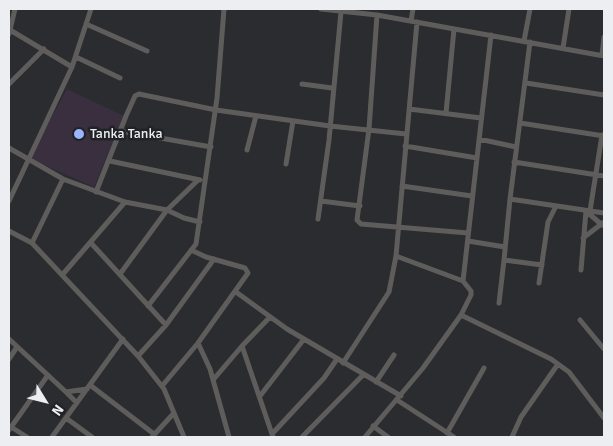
<!DOCTYPE html>
<style>
body{margin:0}
#map{position:relative;width:613px;height:446px;overflow:hidden;background:#2a2c30;font-family:Signika,sans-serif}
canvas{display:block}
.frame{position:absolute;inset:0;border:10px solid #edeef1;pointer-events:none}
.north{position:absolute;left:20px;top:376px;width:50px;height:50px;-webkit-text-stroke:4px #202226;paint-order:stroke;rotate:126deg;font-size:14px;font-weight:700;line-height:20px;text-align:center;color:#edeef1}
.north::after{content:'';display:block;margin:auto;width:18px;height:22px;background:#edeef1;clip-path:polygon(50% 0,100% 100%,50% 72%,0 100%)}
</style>
<div id="map">
<canvas width="613" height="446"></canvas>
<div class="frame"></div>
<div class="north">N</div>
</div>
<script>
const context = document.querySelector('canvas').getContext('2d');
context.lineJoin = 'round';
function paint(path, color) { context.fillStyle = color; context.fill(path, 'evenodd'); }
const shape = rows => new Path2D(rows.map(r => 'M' + r).join(''));
function strokePath(path, color, width, dash) { context.strokeStyle = color; context.lineWidth = width; context.lineCap = dash ? 'butt' : 'round'; context.setLineDash(dash || []); context.stroke(path); }
function write(font, color, halo, rows, align = 'center') {
  context.font = font + ' Signika,sans-serif'; context.lineWidth = 5; context.setLineDash([]); context.textBaseline = 'middle'; context.strokeStyle = halo; context.fillStyle = color; for (const [text, x, y, turn = 0] of rows) {
    context.save(); context.translate(x, y); context.rotate((+turn || 0) * Math.PI / 180); context.textAlign = isNaN(turn) ? turn : align; if (halo) context.strokeText(text, 0, 0); context.fillText(text, 0, 0); context.restore();
  }
}
const medical = shape([
 [67,89,124,116,94,187,33,160,32,153]
]);
const minor = shape([
 [321,9,377,15,604,56],
 [377,15,369,129,357,220,361,224,468,233],
 [411,21,413,9],
 [86,24,147,51],
 [10,30,72,67],
 [9,34,15,9],
 [524,41,530,9],
 [530,42,510,199,604,213],
 [563,48,569,9],
 [602,55,604,37],
 [76,57,120,78],
 [526,83,604,95],
 [9,84,44,49],
 [302,84,332,88],
 [409,109,481,118],
 [446,113,454,29],
 [520,123,604,136],
 [121,131,211,147],
 [479,139,516,147],
 [405,146,477,158],
 [9,148,63,179,32,243],
 [247,150,256,116],
 [110,161,200,180],
 [514,162,604,176],
 [286,164,293,121],
 [63,179,125,202,167,210,184,218,200,222],
 [402,186,472,196],
 [96,192,126,116,135,96,139,94,216,110,330,126,406,134],
 [510,199,504,260,542,265],
 [9,201,72,67,91,9],
 [321,201,360,206],
 [586,211,602,225],
 [590,211,602,135],
 [318,219,329,140,341,12],
 [9,231,32,243,138,356,164,389,184,437],
 [583,238,604,222],
 [468,241,505,247],
 [91,243,166,325],
 [581,270,586,211],
 [63,274,125,202],
 [120,274,167,210,198,180],
 [463,281,491,35],
 [539,283,548,222,556,206],
 [236,292,287,329,401,396],
 [499,303,504,260],
 [148,306,196,244,217,98,224,9],
 [461,315,551,359,569,372,604,418],
 [580,320,604,349],
 [9,339,66,392,87,389],
 [198,343,210,369,229,437],
 [242,346,273,437],
 [138,356,166,325,214,259],
 [9,359,17,347],
 [343,363,389,292,396,256,417,22],
 [213,380,242,346,269,318],
 [376,382,394,355],
 [90,385,154,434],
 [162,386,198,343,248,273,245,268,206,257,191,250],
 [66,392,77,403],
 [260,396,304,339],
 [397,400,454,437],
 [66,418,92,437],
 [373,426,388,437],
 [11,427,27,437],
 [9,430,48,375],
 [447,433,484,368],
 [272,434,324,378,337,359],
 [52,437,123,339],
 [152,437,174,413],
 [302,437,363,375],
 [365,437,423,368,461,315,471,295,471,291,463,281,396,256],
 [512,437,521,417,558,364]
]);
const markers = [
 [79,134,6,"#98b5fd"]
];
const poiNames = [
 ["Tanka Tanka",90,134]
];
paint(medical, '#392f3e');
strokePath(minor, '#5f5d5b', 5);
for (const [x, y, r, color] of markers) { const dot = new Path2D(); dot.arc(x, y, r, 0, 2 * Math.PI); context.fillStyle = color; context.fill(dot); strokePath(dot, '#202226', 2); }
write('14px', '#edeef1', '#202226', poiNames, 'left');
</script>
